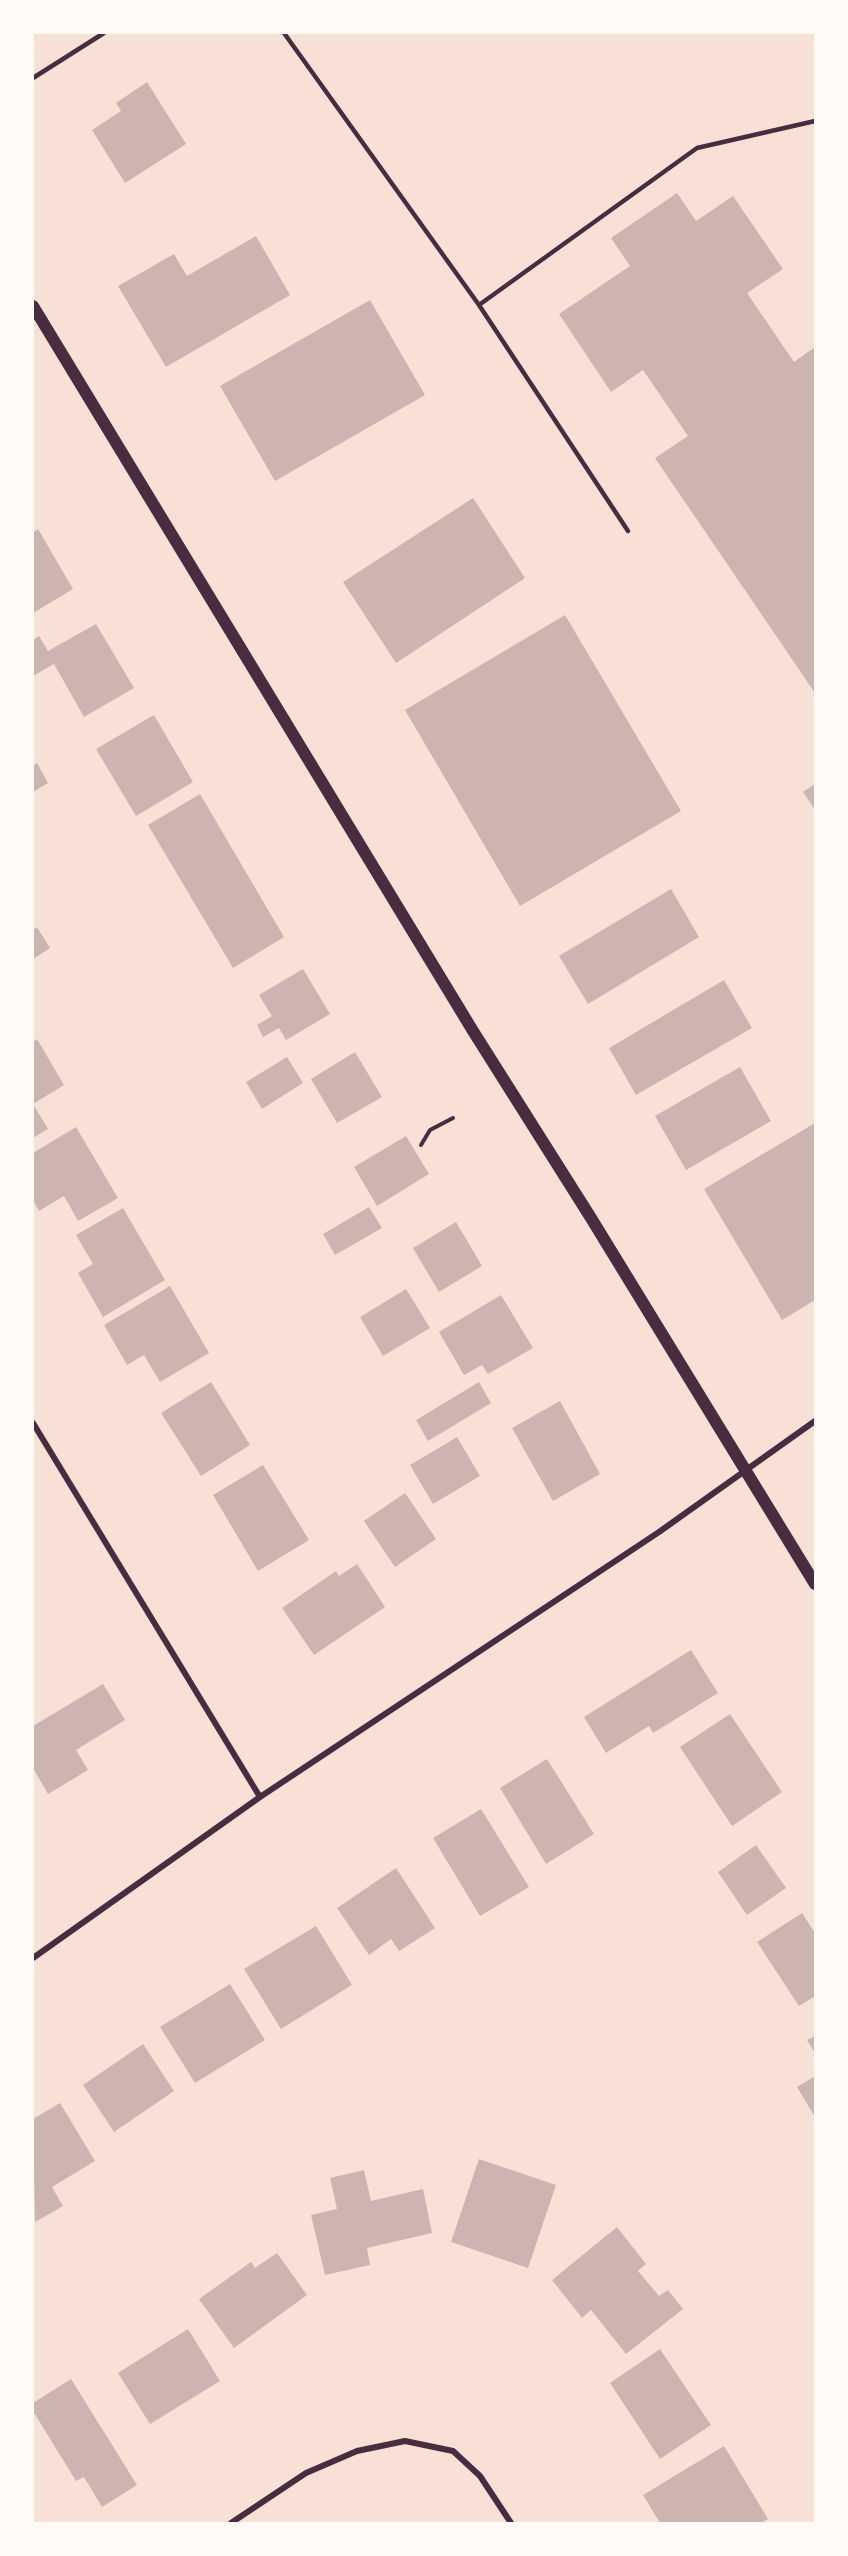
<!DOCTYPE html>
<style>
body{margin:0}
#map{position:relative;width:848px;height:2556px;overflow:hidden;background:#f7e1d7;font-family:"Sofia Sans Condensed",sans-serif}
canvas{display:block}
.frame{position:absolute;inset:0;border:34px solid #fffaf5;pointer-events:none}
</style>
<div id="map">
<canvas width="848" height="2556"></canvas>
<div class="frame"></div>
</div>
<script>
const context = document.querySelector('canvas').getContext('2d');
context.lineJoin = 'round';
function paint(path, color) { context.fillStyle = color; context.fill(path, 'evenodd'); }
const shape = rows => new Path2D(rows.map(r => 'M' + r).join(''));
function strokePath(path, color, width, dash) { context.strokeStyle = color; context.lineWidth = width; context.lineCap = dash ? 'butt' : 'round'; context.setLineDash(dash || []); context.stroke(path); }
const building = shape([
 [147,82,186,144,125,183,92,130,121,111,116,103],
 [677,193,696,221,733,196,783,269,747,293,794,362,815,347,815,693,655,458,688,436,643,370,611,392,559,314,630,266,611,238],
 [256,236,290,295,166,367,118,286,174,254,187,276],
 [370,300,425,395,275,481,220,386],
 [473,498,525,578,396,663,343,582],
 [38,529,73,589,33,613,33,532],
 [565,615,681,811,520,906,405,710],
 [96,624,134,688,84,717,54,664,33,676,33,640,39,636,48,651],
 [154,715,193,782,136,816,96,749],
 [37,763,48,783,33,792,33,766],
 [815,784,815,810,803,792],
 [200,794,284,937,233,968,148,825],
 [671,889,699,937,588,1004,559,956],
 [37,927,50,948,33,959,33,930],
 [303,969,330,1014,286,1040,279,1028,263,1037,257,1025,272,1016,259,995],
 [724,980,752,1028,636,1095,609,1048],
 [37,1039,64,1085,33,1104,48,1129,33,1138,33,1042],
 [355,1052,382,1097,337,1123,311,1079],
 [287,1057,303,1083,262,1109,246,1082],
 [740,1067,771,1121,686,1170,655,1116],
 [815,1123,815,1300,782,1320,704,1189],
 [76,1127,118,1198,78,1221,64,1196,39,1211,33,1200,33,1153],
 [406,1136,429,1174,377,1206,354,1167],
 [369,1207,382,1228,335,1255,323,1234],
 [123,1208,165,1280,103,1317,78,1273,93,1264,76,1235],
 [456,1222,482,1266,439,1292,413,1248],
 [170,1286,209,1353,160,1382,144,1355,127,1365,104,1325],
 [406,1289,430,1328,383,1356,360,1317],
 [501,1295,533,1348,488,1374,482,1365,464,1375,439,1332],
 [211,1382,250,1445,201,1476,161,1413],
 [479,1382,491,1403,428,1441,416,1420],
 [560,1401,600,1474,553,1501,512,1428],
 [457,1437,480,1476,433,1504,410,1465],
 [263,1465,309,1540,258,1571,213,1495],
 [405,1493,436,1539,395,1567,364,1521],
 [357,1564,385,1607,314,1655,282,1608,336,1571,339,1576],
 [691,1650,718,1693,653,1733,649,1726,606,1753,584,1717],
 [103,1684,125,1720,76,1750,88,1770,48,1794,33,1768,33,1726],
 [730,1714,782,1792,732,1826,680,1747],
 [547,1759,594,1834,546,1864,500,1788],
 [481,1809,529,1887,480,1916,433,1838],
 [756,1845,786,1888,747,1915,718,1872],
 [396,1868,435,1928,399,1951,391,1939,369,1955,337,1908],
 [802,1913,815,1933,815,1996,799,2006,757,1942],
 [316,1926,352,1985,281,2029,244,1969],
 [230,1984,265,2040,195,2083,160,2027],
 [815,2036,815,2053,807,2040],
 [143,2044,174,2091,114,2132,83,2085],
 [815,2076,815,2117,797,2087],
 [60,2103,95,2161,52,2187,63,2206,35,2222,33,2119],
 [479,2159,556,2185,528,2268,451,2242],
 [364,2170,371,2201,423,2189,432,2233,367,2248,370,2265,325,2275,311,2215,337,2209,330,2178],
 [617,2227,646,2264,638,2271,659,2296,668,2290,683,2309,626,2354,591,2310,582,2318,552,2280],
 [277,2253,307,2295,234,2348,199,2299,251,2262,255,2268],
 [188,2329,220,2381,150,2424,118,2373],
 [660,2349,711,2425,660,2459,610,2383],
 [71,2379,137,2485,102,2507,84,2477,76,2481,33,2411,33,2403],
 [724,2446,768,2519,761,2523,660,2523,643,2495]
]);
const path = shape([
 [421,1145,430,1130,453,1118]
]);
const service = shape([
 [284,33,479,305,628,531],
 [33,78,104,33],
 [479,305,697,148,815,121]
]);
const minor = shape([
 [33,1423,260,1797],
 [33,1958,260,1797,659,1532,815,1421],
 [231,2523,306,2473,357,2451,405,2441,453,2451,480,2476,511,2523]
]);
const secondary = shape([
 [33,306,473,1031,591,1218,815,1584]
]);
paint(building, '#ccb4b1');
strokePath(path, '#4a2c40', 4);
strokePath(service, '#4a2c40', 4.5);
strokePath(minor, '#4a2c40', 6);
strokePath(secondary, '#4a2c40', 12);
</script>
